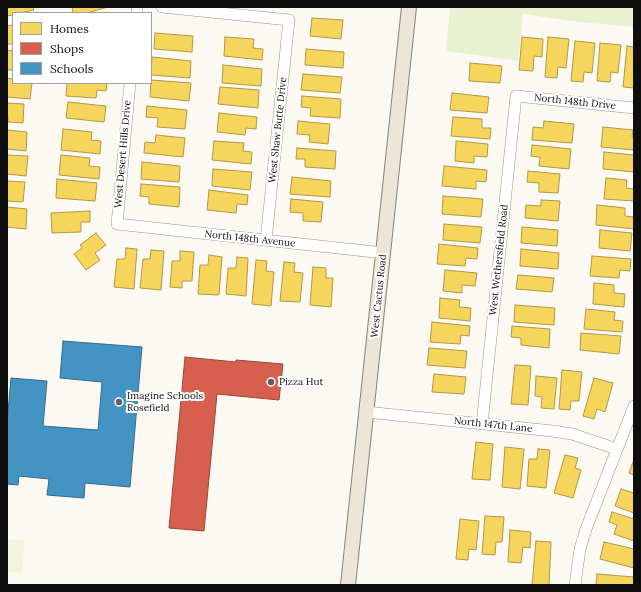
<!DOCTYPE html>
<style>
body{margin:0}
#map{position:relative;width:641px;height:592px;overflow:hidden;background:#fcf9f2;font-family:Lora,serif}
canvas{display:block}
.frame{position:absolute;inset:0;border:8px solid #0e0e0e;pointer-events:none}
.legend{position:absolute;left:12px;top:12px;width:140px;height:72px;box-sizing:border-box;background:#fff;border:1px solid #9f9f9f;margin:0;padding:5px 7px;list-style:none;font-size:12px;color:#0e0e0e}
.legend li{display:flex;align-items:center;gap:8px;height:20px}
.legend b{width:20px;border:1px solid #9f9f9f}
</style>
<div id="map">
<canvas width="641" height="592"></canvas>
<div class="frame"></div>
<ul class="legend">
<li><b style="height:11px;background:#f6d55c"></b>Homes</li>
<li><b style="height:11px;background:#d6604d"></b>Shops</li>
<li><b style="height:11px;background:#4393c3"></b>Schools</li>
</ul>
</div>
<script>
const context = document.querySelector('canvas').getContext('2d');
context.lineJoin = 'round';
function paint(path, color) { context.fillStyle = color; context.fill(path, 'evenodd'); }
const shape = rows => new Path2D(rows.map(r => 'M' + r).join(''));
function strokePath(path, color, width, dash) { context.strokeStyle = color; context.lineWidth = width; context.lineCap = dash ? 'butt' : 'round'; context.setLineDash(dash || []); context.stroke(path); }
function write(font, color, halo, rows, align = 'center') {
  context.font = font + ' Lora,serif'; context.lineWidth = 4; context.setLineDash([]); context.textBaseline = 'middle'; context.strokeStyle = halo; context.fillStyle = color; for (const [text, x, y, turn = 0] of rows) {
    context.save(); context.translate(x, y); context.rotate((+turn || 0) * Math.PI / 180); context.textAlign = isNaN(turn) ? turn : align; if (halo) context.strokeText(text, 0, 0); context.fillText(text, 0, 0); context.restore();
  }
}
const green = shape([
 [450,7,634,7,634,27,580,22,523,14,518,61,446,51]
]);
const pitch = shape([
 [7,539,25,540,22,573,7,572]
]);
const homes = shape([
 [7,7,33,7,34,10,21,13,13,13,13,15,7,16,7,7],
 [72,7,108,7,87,13,73,13,72,7],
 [312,18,343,20,341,39,310,36,312,18],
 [13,25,13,44,7,44,7,26,13,25],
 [155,33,193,36,192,52,154,49,155,33],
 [225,37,254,39,253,48,263,49,262,60,224,56,225,37],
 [522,37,543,39,542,57,534,56,533,71,519,70,522,37],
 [548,37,569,39,566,68,558,67,557,78,545,77,548,37],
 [575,41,595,43,592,73,584,72,583,82,571,81,575,41],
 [600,43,621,45,618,73,611,72,610,82,597,81,600,43],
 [627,46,634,47,634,88,623,87,627,46],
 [306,49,344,52,343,68,305,65,306,49],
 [7,50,13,51,13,70,7,70,7,50],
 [152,57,191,61,190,78,151,75,152,57],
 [470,63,502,66,500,83,469,81,470,63],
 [223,65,262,69,261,86,222,83,223,65],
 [303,74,342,77,340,93,301,90,303,74],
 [7,78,13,79,13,83,32,83,30,99,7,97,7,78],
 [151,80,191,83,189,101,150,97,151,80],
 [67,83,107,83,106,91,97,90,96,98,66,96,67,83],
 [220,87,259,90,258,108,218,104,220,87],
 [452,93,489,97,487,113,450,110,452,93],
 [302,96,341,99,340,118,310,116,311,108,301,107,302,96],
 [68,102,106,106,104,122,66,118,68,102],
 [7,103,24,104,23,123,8,122,7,103],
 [147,106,187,110,185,129,157,127,158,118,146,117,147,106],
 [219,113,257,117,256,129,246,128,245,135,217,132,219,113],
 [453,117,482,119,482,128,491,128,490,139,451,136,453,117],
 [298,121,330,124,328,144,309,142,310,135,297,134,298,121],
 [544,121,574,124,572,143,532,140,533,127,543,128,544,121],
 [603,127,633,130,632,137,634,137,634,150,601,147,603,127],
 [63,129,92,132,91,140,101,141,100,154,61,150,63,129],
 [7,130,27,132,26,151,7,149,7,130],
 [156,135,185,138,183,157,144,153,145,142,155,143,156,135],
 [214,141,244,143,243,151,252,152,251,164,212,160,214,141],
 [456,141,488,144,487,157,474,156,474,163,455,161,456,141],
 [532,145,571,149,569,169,539,166,540,157,531,156,532,145],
 [297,148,336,151,335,169,305,167,305,159,296,159,297,148],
 [604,152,634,155,634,172,603,169,604,152],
 [7,155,28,156,26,176,7,174,7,155],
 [61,155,90,158,89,166,100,167,99,179,59,175,61,155],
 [142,162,180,166,179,182,141,179,142,162],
 [444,166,487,170,486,182,476,181,476,189,442,186,444,166],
 [213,169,252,172,250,190,212,186,213,169],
 [528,171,560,174,558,193,539,192,539,183,527,182,528,171],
 [292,177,331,181,330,197,290,194,292,177],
 [606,178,627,180,626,188,634,189,634,201,604,199,606,178],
 [57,179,97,183,95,201,56,198,57,179],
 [7,181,25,182,23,202,7,201,7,181],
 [141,184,180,187,179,207,149,204,149,197,140,196,141,184],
 [209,190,248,195,247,205,237,204,236,213,207,210,209,190],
 [443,196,483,199,481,217,442,214,443,196],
 [291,199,323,202,321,222,303,221,303,213,290,212,291,199],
 [541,200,560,201,558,221,525,218,526,205,541,206,541,200],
 [597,205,625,208,625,216,634,217,634,229,596,225,597,205],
 [7,207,27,209,26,229,7,227,7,207],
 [90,211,90,222,81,222,81,232,52,233,51,213,90,211],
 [444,224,482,227,480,243,443,240,444,224],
 [522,227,558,230,557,246,521,243,522,227],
 [600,230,632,233,630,251,599,248,600,230],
 [96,233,106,245,95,253,100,260,86,270,74,254,82,248,80,245,96,233],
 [439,244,478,248,477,259,466,258,465,266,437,264,439,244],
 [126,248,137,249,134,289,114,287,117,259,125,259,126,248],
 [521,249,559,253,558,269,520,266,521,249],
 [151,250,164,251,161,290,140,288,143,259,150,259,151,250],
 [180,251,194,252,192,281,182,281,182,288,170,287,172,261,180,261,180,251],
 [209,255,222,257,219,295,198,294,200,265,208,265,209,255],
 [592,256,631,259,630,271,620,270,619,278,590,276,592,256],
 [237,257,248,258,246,296,226,294,228,268,236,268,237,257],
 [256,260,267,261,266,271,274,272,271,306,252,304,256,260],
 [284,262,295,263,294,272,303,273,300,302,280,301,284,262],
 [313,267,326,268,326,278,333,278,331,307,310,305,313,267],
 [445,270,477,273,475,286,462,285,462,293,443,291,445,270],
 [518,275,554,278,552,292,516,289,518,275],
 [594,283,614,285,614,293,625,294,624,307,593,304,594,283],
 [440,298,460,300,459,307,471,308,470,321,439,318,440,298],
 [515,305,555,308,554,325,514,322,515,305],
 [586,309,615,312,614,320,623,321,622,332,584,329,586,309],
 [432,322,470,326,469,336,461,335,460,344,430,342,432,322],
 [512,326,550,329,549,348,521,345,521,338,511,337,512,326],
 [581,333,621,336,619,354,580,350,581,333],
 [429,348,467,351,465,368,427,365,429,348],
 [515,365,531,366,528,405,511,404,515,365],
 [562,370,582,372,579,401,571,401,570,410,559,409,562,370],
 [434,374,466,377,464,394,432,392,434,374],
 [536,376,557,378,554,409,541,408,542,397,535,396,536,376],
 [594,378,613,383,605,412,597,409,594,419,583,416,594,378],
 [476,442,493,444,490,480,472,479,476,442],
 [505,447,524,449,520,489,502,487,505,447],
 [538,449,550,450,546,488,527,486,529,459,537,459,538,449],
 [565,455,578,458,575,468,581,470,573,498,554,493,565,455],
 [633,462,634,462,634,475,629,473,633,462],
 [621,489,634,493,634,513,615,506,621,489],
 [612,512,634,519,634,541,614,534,617,525,609,522,612,512],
 [485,516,504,517,502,542,496,542,495,555,482,554,485,516],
 [460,519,479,521,476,550,469,549,468,560,456,559,460,519],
 [510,530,531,532,530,548,523,547,521,563,508,562,510,530],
 [536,541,551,542,549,585,532,585,536,541],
 [604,542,634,549,634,568,600,559,604,542],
 [597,574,634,577,634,585,596,585,597,574]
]);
const shops = shape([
 [185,357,236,362,236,360,283,364,279,400,217,394,204,531,169,528,185,357]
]);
const schools = shape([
 [63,341,142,347,130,487,85,483,84,498,47,495,49,479,19,476,18,485,7,484,7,423,11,378,47,381,43,426,98,430,102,382,60,378,63,341]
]);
const minor = shape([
 [162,7,289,20,266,240],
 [137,13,137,7],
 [130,83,117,224,384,253],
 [366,412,553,431,572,434,617,449],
 [482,424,516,96,634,108],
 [575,585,580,549,586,529,634,406]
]);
const major = shape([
 [348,585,409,7]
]);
const markers = [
 [271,382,4,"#61605e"],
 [119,402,4,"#61605e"]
];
const streetNames = [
 ["North 148th Drive",575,102,6],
 ["West Shaw Butte Drive",278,130,-84],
 ["West Desert Hills Drive",123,154,-85],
 ["North 148th Avenue",250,239,6],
 ["West Wethersfield Road",499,260,-84],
 ["West Cactus Road",379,296,-84],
 ["North 147th Lane",493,425,6]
];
const poiNames = [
 ["Pizza Hut",279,382],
 ["Imagine Schools",127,396],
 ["Rosefield",127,408]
];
paint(green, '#e8f2d1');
paint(pitch, '#f1f6db');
paint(homes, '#f6d55c');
strokePath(homes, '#b09945', 1);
paint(shops, '#d6604d');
strokePath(shops, '#9a473a', 1);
paint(schools, '#4393c3');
strokePath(schools, '#336b8d', 1);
strokePath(minor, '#959491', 12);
strokePath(major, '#82817e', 16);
strokePath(minor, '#fffefd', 11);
strokePath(major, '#ede6d8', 14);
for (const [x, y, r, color] of markers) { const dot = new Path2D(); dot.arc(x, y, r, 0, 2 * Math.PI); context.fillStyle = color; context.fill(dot); strokePath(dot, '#fff', 1.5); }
write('10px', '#0e0e0e', '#fff', streetNames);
write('10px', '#0e0e0e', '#fff', poiNames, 'left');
</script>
